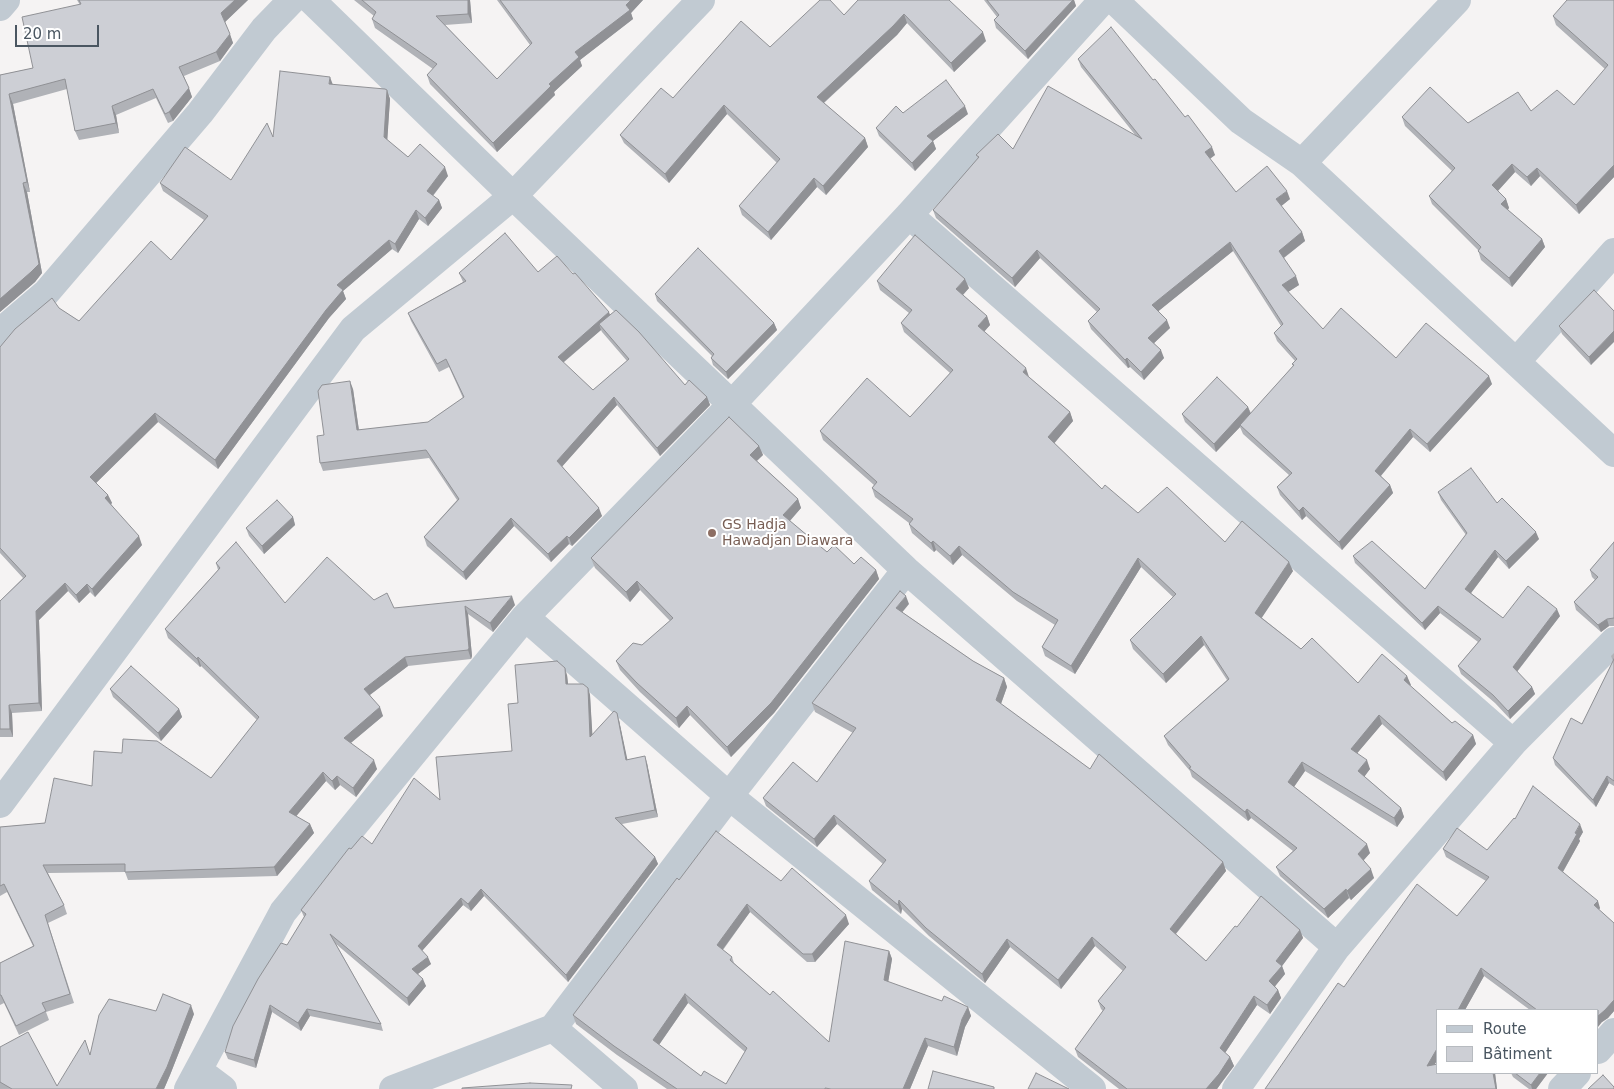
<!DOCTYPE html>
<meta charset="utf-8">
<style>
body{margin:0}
#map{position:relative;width:1614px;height:1089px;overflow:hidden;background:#f5f3f3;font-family:"DejaVu Sans",sans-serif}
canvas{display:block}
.legend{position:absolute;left:1436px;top:1009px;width:162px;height:65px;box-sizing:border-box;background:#fff;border:1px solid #b7bbc0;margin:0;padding:6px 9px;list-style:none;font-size:15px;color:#4a5661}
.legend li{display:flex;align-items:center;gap:10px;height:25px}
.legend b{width:25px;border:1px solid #b7bbc0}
.scale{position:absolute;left:15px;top:25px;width:84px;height:22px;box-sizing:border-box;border:2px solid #4a5661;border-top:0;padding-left:6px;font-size:15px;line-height:18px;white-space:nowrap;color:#4a5661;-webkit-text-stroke:4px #fff;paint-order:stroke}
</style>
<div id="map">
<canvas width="1614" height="1089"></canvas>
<ul class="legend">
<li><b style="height:6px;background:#c1cad2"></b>Route</li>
<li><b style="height:14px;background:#cdcfd5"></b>Bâtiment</li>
</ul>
<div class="scale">20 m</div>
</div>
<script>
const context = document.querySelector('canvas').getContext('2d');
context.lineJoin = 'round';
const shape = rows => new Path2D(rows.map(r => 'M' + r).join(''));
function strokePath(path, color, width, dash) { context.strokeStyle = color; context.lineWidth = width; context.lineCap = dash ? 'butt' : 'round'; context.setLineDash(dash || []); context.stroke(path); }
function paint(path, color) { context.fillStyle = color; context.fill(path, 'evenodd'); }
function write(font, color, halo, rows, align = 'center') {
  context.font = font + ' "DejaVu Sans",sans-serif'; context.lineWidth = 4; context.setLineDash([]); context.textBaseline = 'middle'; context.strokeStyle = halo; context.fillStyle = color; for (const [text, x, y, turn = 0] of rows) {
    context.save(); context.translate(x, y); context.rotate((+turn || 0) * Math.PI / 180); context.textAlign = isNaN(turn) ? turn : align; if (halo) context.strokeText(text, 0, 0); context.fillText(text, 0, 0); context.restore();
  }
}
const minor = shape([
 [311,0,513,196,906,570,1337,947],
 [1114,0,1241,121,1302,163,1614,453],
 [0,7,6,0],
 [1302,163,1457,0],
 [909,215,1513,743],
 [0,332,46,293,200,113,264,29,292,0],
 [1516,362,1614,252],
 [525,617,729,796,1092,1089],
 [0,804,353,329,513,196,701,0],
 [553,1028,624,1089],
 [1598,1050,1614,1032],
 [199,1071,223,1089],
 [188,1089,283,912,525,617,732,404,909,215,1103,0],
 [393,1089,553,1028,729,796,906,570],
 [1236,1089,1337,947,1513,743,1614,641],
 [1562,1089,1577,1073]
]);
const wall = shape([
 [77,0,248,0,225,22,233,43,220,61,184,76,192,97,173,121,168,123,156,98,116,115,119,133,79,140,75,131,67,89,13,104,30,192,27,192,42,273,35,282,0,312,0,75,33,68,80,5],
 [354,0,470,0,472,23,445,25,497,79,530,45,497,0,643,0,631,13,633,19,580,60,582,66,554,92,555,95,497,152,430,84,427,75,433,69,375,28,372,19,374,16],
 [858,0,986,41,954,72,907,23,897,35,824,103,865,138,868,147,826,195,817,187,771,240,742,215,739,206,777,163,727,114,669,183,624,143,620,135,673,98,770,47,844,15],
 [984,0,1074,0,1076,6,1028,59,996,28,994,20,997,17],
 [1614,0,1614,177,1579,214,1540,176,1531,186,1515,172,1498,191,1506,199,1509,208,1508,210,1542,239,1545,247,1512,287,1481,260,1478,250,1432,204,1429,196,1452,171,1405,126,1402,117,1468,123,1531,111,1574,105,1605,69,1556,25,1553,16],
 [1078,59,1153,80,1215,155,1210,159,1236,192,1290,199,1281,206,1302,232,1305,241,1284,258,1299,285,1288,292,1323,329,1396,358,1492,384,1430,452,1413,437,1381,476,1390,485,1393,493,1342,550,1306,516,1302,520,1280,495,1277,487,1289,475,1243,434,1240,427,1216,452,1185,422,1182,414,1248,407,1251,413,1293,366,1292,364,1295,361,1277,341,1274,333,1281,326,1233,251,1158,311,1170,328,1154,343,1164,358,1144,380,1130,367,1128,368,1091,329,1088,321,1097,312,1040,258,1015,287,936,218,933,210,978,158,976,155,1013,149,1136,136,1081,67],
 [333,85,387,90,390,99,387,140,408,157,448,176,433,196,439,200,442,208,428,226,419,219,398,253,392,249,343,291,346,299,329,318,218,469,158,422,96,483,108,495,112,503,111,504,142,545,95,597,90,592,79,603,68,591,39,620,42,711,12,713,13,737,0,737,0,601,23,578,0,553,0,347,59,308,79,321,171,260,204,220,163,191,160,183,231,180,273,137],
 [903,113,968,114,933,141,936,149,915,171,879,136,876,128],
 [538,272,610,315,685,385,707,397,710,405,660,456,617,405,562,466,602,516,572,546,569,544,551,562,514,526,466,580,427,546,424,537,457,500,429,458,323,471,320,463,324,435,353,389,359,430,428,422,463,398,449,367,439,372,411,321,408,313,463,282,459,273],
 [601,330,602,332,627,361,593,390,563,363],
 [877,281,969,288,963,295,987,316,990,325,984,332,1029,377,1070,412,1073,421,1054,443,1102,489,1138,513,1225,542,1293,571,1261,617,1301,649,1358,683,1407,676,1410,686,1452,723,1473,735,1476,744,1446,781,1382,724,1357,753,1370,769,1364,776,1401,808,1404,817,1397,827,1305,771,1294,787,1370,853,1363,861,1374,878,1351,900,1349,898,1328,918,1280,876,1276,867,1293,851,1251,818,1248,821,1192,777,1190,771,1168,745,1164,736,1227,680,1204,645,1166,683,1133,649,1130,640,1173,597,1141,567,1075,674,1045,656,1042,647,1055,625,1017,601,962,555,953,565,936,550,934,552,912,533,909,524,909,523,875,497,872,488,874,485,823,440,820,431,910,417,950,373,904,332,901,323,909,313,880,290],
 [655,294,774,323,777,330,728,379,713,365,711,358,712,356,657,301],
 [1614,311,1591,365,1562,334,1559,326],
 [759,446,763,455,757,461,798,499,801,508,790,521,827,552,854,564,876,570,879,579,774,713,731,757,690,715,679,728,640,692,620,670,616,661,642,645,670,621,640,590,630,602,595,568,591,558],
 [1438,492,1497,503,1539,539,1509,569,1498,557,1471,593,1503,618,1560,616,1517,672,1532,687,1535,694,1510,719,1495,703,1461,674,1458,666,1478,642,1440,613,1425,630,1355,563,1353,556,1425,589,1466,535,1441,500],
 [293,517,295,525,264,554,249,536,246,528],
 [1614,542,1614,626,1609,626,1601,632,1576,610,1574,602,1595,580,1592,577,1590,570],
 [216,563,285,603,374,600,394,608,515,605,493,632,468,614,472,656,471,659,408,666,370,695,383,716,351,743,377,769,356,797,340,785,335,790,326,781,296,816,310,824,314,833,277,876,128,880,125,872,48,873,64,905,67,914,48,923,74,1003,46,1012,49,1020,19,1035,4,1003,0,1005,0,963,33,946,7,892,0,896,0,827,45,823,92,786,211,778,257,720,201,666,200,667,168,638,165,629,218,570],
 [909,604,902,612,973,661,1004,678,1007,687,1001,704,1090,769,1223,862,1226,871,1176,934,1206,961,1237,927,1300,930,1303,938,1282,966,1285,974,1275,986,1278,990,1281,998,1270,1014,1257,1005,1225,1053,1230,1057,1234,1066,1222,1082,1217,1089,1119,1089,1078,1057,1075,1049,1103,1011,1101,1009,1098,1001,1123,971,1095,946,1061,989,1010,947,985,983,929,936,902,909,901,914,872,890,869,881,883,864,837,824,817,847,766,806,763,798,817,782,853,733,815,712,812,703],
 [1614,653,1614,786,1609,783,1596,807,1555,765,1553,758,1582,724,1613,661,1611,656],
 [567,675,568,684,588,688,590,695,592,734,619,720,627,760,647,763,658,817,622,824,655,857,658,864,568,982,484,896,471,911,463,905,422,951,431,964,418,974,426,986,409,1006,336,944,381,1024,383,1031,310,1016,301,1031,272,1012,256,1068,228,1059,225,1052,304,917,301,910,351,849,372,844,440,800,512,751,518,703],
 [110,689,179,709,182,717,161,741,113,697],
 [1515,819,1583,832,1579,839,1580,841,1563,872,1600,908,1599,910,1614,923,1614,1011,1608,1018,1602,1022,1598,1010,1530,1010,1484,976,1434,1065,1438,1073,1495,1073,1497,1089,1265,1089,1344,987,1457,916,1486,881,1446,857,1443,849,1487,850],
 [679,880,781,881,849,924,815,962,807,962,750,912,723,950,732,957,734,963,770,995,829,1042,889,951,892,959,888,982,942,1001,968,1007,971,1016,965,1027,957,1056,928,1046,910,1089,667,1089,617,1055,576,1024,573,1015],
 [688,1003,745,1052,726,1084,701,1076,659,1045],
 [156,1011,194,1014,170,1075,164,1089,0,1089,0,1047,57,1086,90,1054],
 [1511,1073,1548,1073,1536,1089,1529,1089,1513,1077]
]);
const shadedWall = shape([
 [235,0,248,0,225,22,221,13],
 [468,0,470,0,472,23,468,14],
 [631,0,643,0,631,13,633,19,580,60,582,66,554,92,555,95,497,152,493,143,549,84,575,52],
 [1073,0,1074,0,1076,6,1028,59,1025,51],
 [904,14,907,23,897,35,820,106,817,97],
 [983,32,986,41,954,72,951,63],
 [230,34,233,43,220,61,216,52],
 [330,77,333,85,329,84],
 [189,88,192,97,173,121,169,112],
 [387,90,390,99,387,145,384,137],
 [9,94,13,104,30,192,27,182],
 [724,105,727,114,669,183,665,174],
 [112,106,116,115,119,133,116,123],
 [965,106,968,114,933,141,936,149,915,171,912,163,927,136],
 [865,138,868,147,826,195,823,186],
 [1212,147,1215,155,1208,160,1205,152],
 [1512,164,1515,172,1495,194,1492,185],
 [1614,165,1614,177,1579,214,1576,205],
 [445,167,448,176,430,199,427,191],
 [1537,168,1540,176,1531,186,1527,177],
 [814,178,817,187,771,240,768,232],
 [23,183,27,192,42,273,35,282,0,312,0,299],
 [1287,191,1290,199,1279,208,1276,199],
 [1506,199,1509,208,1504,213,1501,204],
 [439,200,442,208,428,226,425,218],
 [416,210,419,219,398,253,395,244],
 [1302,232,1305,241,1282,259,1279,251],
 [1542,239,1545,247,1512,287,1509,278],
 [389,240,392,249,343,291,346,299,329,318,218,469,215,460,337,285],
 [1230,242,1233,251,1155,314,1152,305],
 [1037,250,1040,258,1015,287,1012,278],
 [1296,276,1299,285,1285,294,1282,285],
 [965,279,969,288,960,298,956,289],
 [609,312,612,320,599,324,601,330,560,365,558,357],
 [987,316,990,325,981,335,978,326],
 [1167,320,1170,328,1151,346,1148,338],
 [774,323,777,330,728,379,726,372],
 [1614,331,1614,342,1591,365,1589,357],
 [1161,350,1164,358,1144,380,1141,372],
 [1127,358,1130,367,1128,368,1125,360],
 [1026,368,1029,377,1023,372],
 [1489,376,1492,384,1430,452,1427,444],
 [350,381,353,389,360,438,357,430],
 [614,397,617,405,560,469,557,461],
 [707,397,710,405,660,456,657,448],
 [1248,407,1251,415,1240,425,1240,427,1216,452,1214,444],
 [1070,412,1073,421,1052,446,1048,437],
 [155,413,158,422,93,486,90,477],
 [1410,429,1413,437,1378,479,1375,471],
 [759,446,763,455,753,464,750,455],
 [1390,485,1393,493,1342,550,1339,542],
 [108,495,112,503,108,507,105,498],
 [798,499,801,508,786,525,783,515],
 [1303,507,1306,516,1302,520,1299,511],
 [599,508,602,516,572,546,569,538],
 [293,517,295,525,264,554,262,546],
 [511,518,514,526,466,580,463,572],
 [1536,532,1539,539,1509,569,1506,561],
 [139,536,142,545,95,597,92,589],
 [567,536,569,544,551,562,548,554],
 [933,541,936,550,934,552,931,543],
 [959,546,962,555,953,565,950,556],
 [1495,550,1498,557,1468,597,1465,589],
 [1138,558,1141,567,1075,674,1071,666],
 [1289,562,1293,571,1259,622,1255,613],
 [876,570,879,579,774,713,731,757,727,747],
 [637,581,640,590,630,602,626,592],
 [65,583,68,591,39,620,42,711,39,703,36,611],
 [87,584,90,592,79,603,76,595],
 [512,596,515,605,493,632,490,623],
 [906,596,909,604,899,616,896,608],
 [465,606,468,614,472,656,471,659,468,650],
 [1438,606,1440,613,1425,630,1422,623],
 [1557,609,1560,616,1515,674,1513,667],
 [1607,619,1609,626,1601,632,1598,625],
 [1201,636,1204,645,1166,683,1163,674],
 [198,657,201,666,200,667,197,659],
 [405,657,408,666,367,697,364,689],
 [565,668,567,675,569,692,566,684],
 [1407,676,1411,685,1407,689,1404,680],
 [1004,678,1007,687,999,709,996,700],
 [1532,687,1535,694,1510,719,1508,711],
 [588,688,590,695,593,744,590,737],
 [9,705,12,713,13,737,10,729],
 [687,706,690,715,679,728,676,718],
 [380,707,383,716,347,746,344,738],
 [179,709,182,717,161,741,158,733],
 [617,713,619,720,629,767,626,760],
 [1379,715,1382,724,1354,757,1351,749],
 [1473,735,1476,744,1446,781,1443,772],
 [645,756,647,763,658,817,655,810],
 [374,760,377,769,356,797,353,788],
 [1367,760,1370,769,1362,780,1358,771],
 [1302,762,1305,771,1291,791,1288,782],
 [323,772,326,781,293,820,289,812],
 [337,776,340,785,335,790,332,781],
 [1607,776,1609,783,1596,807,1593,800],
 [1401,808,1404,817,1397,827,1394,818],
 [1247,809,1251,818,1248,821,1245,812],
 [834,815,837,824,817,847,814,839],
 [310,824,314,833,277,876,274,867],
 [1580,824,1583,832,1579,839,1580,841,1561,875,1558,868],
 [1367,844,1370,853,1361,863,1358,854],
 [655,857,658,864,568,982,566,975],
 [1223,862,1226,871,1173,937,1170,929],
 [1371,869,1374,878,1351,900,1347,891],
 [481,889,484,896,471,911,468,904],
 [1346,889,1349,898,1328,918,1324,909],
 [461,898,463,905,420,953,418,946],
 [899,900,902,909,901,914,898,905],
 [1598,901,1600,908,1596,913,1594,905],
 [747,904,750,912,720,953,717,945],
 [846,915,849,924,815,962,812,954],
 [1300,930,1303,938,1282,966,1285,974,1272,990,1269,981,1276,961],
 [1092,937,1095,946,1061,989,1058,980],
 [1007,939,1010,947,985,983,982,974],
 [889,951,892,959,887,989,884,980],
 [428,957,431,964,415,976,412,969],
 [1481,968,1484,976,1465,1010,1458,1010],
 [423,979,426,986,409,1006,407,998],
 [1278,990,1281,998,1270,1014,1267,1005],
 [685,994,688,1003,656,1049,653,1040],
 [1254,996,1257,1005,1223,1056,1220,1048],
 [1614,1000,1614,1011,1608,1018,1602,1022,1598,1027,1598,1016],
 [191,1005,194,1014,170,1075,164,1089,156,1089],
 [270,1005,272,1012,256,1068,254,1060],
 [968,1007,971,1016,965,1027,957,1056,954,1047,962,1019],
 [307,1009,310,1016,301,1031,298,1023],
 [925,1038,928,1046,910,1089,903,1089],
 [1438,1047,1438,1059,1429,1074,1427,1066],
 [1230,1057,1234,1066,1222,1082,1217,1089,1206,1089],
 [1493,1073,1495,1073,1497,1089,1496,1089],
 [1540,1073,1548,1073,1536,1089,1532,1089,1531,1085]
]);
const building = shape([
 [79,0,235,0,221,13,230,34,216,52,179,67,189,88,169,112,165,114,153,89,112,106,116,123,75,131,65,79,9,94,27,182,23,183,39,264,31,272,0,299,0,75,33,68,22,17,81,4,79,0],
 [362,0,468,0,468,14,436,16,497,79,532,43,500,0,631,0,626,5,630,10,575,52,579,57,549,84,551,86,493,143,427,75,437,64,372,19,376,12,362,0],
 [820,0,830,0,844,15,858,0,949,0,983,32,951,63,904,14,893,26,817,97,865,138,823,186,814,178,768,232,739,206,780,159,724,105,665,174,620,135,661,88,673,98,741,21,770,47,820,0],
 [987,0,1073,0,1025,51,994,20,999,15,987,0],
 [1567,0,1614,0,1614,165,1576,205,1537,168,1527,177,1512,164,1492,185,1506,199,1501,204,1542,239,1509,278,1478,251,1481,247,1429,196,1455,168,1402,117,1430,87,1468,123,1518,92,1531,111,1557,90,1574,105,1608,65,1553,16,1567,0],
 [1111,27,1153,80,1155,79,1185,117,1188,115,1212,147,1205,152,1236,192,1267,166,1287,191,1276,199,1302,232,1279,251,1296,276,1282,285,1323,329,1341,308,1396,358,1426,323,1489,376,1427,444,1410,429,1375,471,1390,485,1339,542,1303,507,1299,511,1277,487,1292,473,1240,425,1294,365,1292,364,1297,359,1274,333,1283,324,1230,242,1152,305,1167,320,1148,338,1161,350,1141,372,1127,358,1125,360,1088,321,1100,309,1037,250,1012,278,933,210,979,157,976,155,998,134,1013,149,1048,86,1142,139,1078,59,1111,27],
 [280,71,330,77,329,84,385,89,387,90,384,137,408,157,420,144,445,167,427,191,439,200,425,218,416,210,395,244,389,240,337,285,343,290,326,310,215,460,155,413,90,477,108,495,105,498,139,536,92,589,87,584,76,595,65,583,36,611,39,703,9,705,10,729,0,729,0,601,26,576,0,548,0,347,15,329,52,298,59,308,79,321,151,241,171,260,208,216,160,183,185,147,231,180,267,123,273,137,280,71],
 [946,80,965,106,927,136,933,141,912,163,876,128,896,106,903,113,946,80],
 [505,233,538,272,557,256,573,274,575,273,609,312,558,357,593,390,629,359,599,324,616,310,639,332,685,385,689,380,707,397,657,448,614,397,557,461,599,508,569,538,567,536,548,554,511,518,463,572,424,537,459,499,426,450,320,463,317,436,324,435,318,391,322,385,350,381,357,430,428,422,464,397,446,359,437,364,408,313,466,281,459,273,505,233],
 [915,235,965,279,956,289,987,316,978,326,1026,368,1023,372,1070,412,1048,437,1102,489,1105,485,1138,513,1167,487,1225,542,1242,521,1289,562,1255,613,1301,649,1312,638,1358,683,1382,654,1407,676,1404,680,1452,723,1455,721,1473,735,1443,772,1379,715,1351,749,1367,760,1358,771,1401,808,1394,818,1302,762,1288,782,1367,844,1358,854,1371,869,1347,891,1346,889,1324,909,1276,867,1297,848,1247,809,1245,812,1189,768,1191,767,1164,736,1229,679,1201,636,1163,674,1130,640,1176,594,1138,558,1071,666,1042,647,1058,620,1013,592,959,546,950,556,933,541,931,543,909,524,913,519,872,488,877,482,820,431,867,378,910,417,953,370,901,323,912,310,877,281,915,235],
 [698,248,774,323,726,372,711,358,714,354,655,294,698,248],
 [1594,290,1614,311,1614,331,1589,357,1559,326,1594,290],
 [1217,377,1248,407,1214,444,1182,414,1217,377],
 [729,417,759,446,750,455,798,499,783,515,827,552,834,545,854,564,861,557,876,570,771,703,727,747,687,706,676,718,637,683,616,661,633,643,642,645,673,618,637,581,626,592,591,558,729,417],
 [1471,468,1497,503,1502,498,1536,532,1506,561,1495,550,1465,589,1503,618,1528,586,1557,609,1513,667,1532,687,1508,711,1493,695,1458,666,1481,639,1438,606,1422,623,1353,556,1372,541,1425,589,1467,533,1438,492,1471,468],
 [277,500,293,517,262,546,246,528,277,500],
 [236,542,285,603,327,557,374,600,387,593,394,608,512,596,490,623,465,606,469,648,468,650,405,657,364,689,380,707,344,738,374,760,353,788,337,776,332,781,323,772,289,812,310,824,274,867,125,872,125,864,43,865,64,905,45,915,70,994,42,1003,46,1011,16,1026,1,995,0,995,0,963,34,946,4,884,0,886,0,827,45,823,54,778,92,786,94,751,122,753,123,739,157,741,211,778,259,717,198,657,197,659,165,629,220,568,216,563,236,542],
 [1614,542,1614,618,1607,619,1598,625,1574,602,1598,577,1590,570,1614,542],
 [900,591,906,596,896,608,973,661,1004,678,996,700,1090,769,1099,754,1223,862,1170,929,1206,961,1235,926,1237,927,1261,896,1300,930,1276,961,1282,966,1269,981,1278,990,1267,1005,1254,996,1220,1048,1230,1057,1219,1074,1206,1089,1127,1089,1075,1049,1105,1008,1098,1001,1126,967,1092,937,1058,980,1007,939,982,974,926,928,899,900,898,905,869,881,886,860,834,815,814,839,763,798,793,762,817,782,856,728,812,703,900,591],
 [1614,659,1614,781,1607,776,1593,800,1553,758,1571,718,1582,724,1614,659],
 [557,661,565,668,566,684,583,684,588,688,590,737,614,711,617,713,626,760,645,756,655,810,615,818,655,857,566,975,481,889,468,904,461,898,418,946,428,957,412,969,423,979,407,998,330,934,381,1024,307,1009,298,1023,270,1005,254,1060,225,1052,233,1026,258,979,281,943,287,945,306,914,301,910,349,848,351,849,362,836,372,844,414,778,440,800,436,757,512,751,508,704,518,703,515,665,557,661],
 [131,666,179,709,158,733,110,689,131,666],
 [1533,786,1580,824,1575,833,1577,834,1558,868,1598,901,1594,905,1614,923,1614,1000,1605,1010,1598,1016,1598,1010,1537,1010,1481,968,1458,1010,1438,1010,1438,1047,1427,1066,1438,1064,1438,1073,1493,1073,1496,1089,1265,1089,1338,983,1344,987,1417,884,1457,916,1489,877,1443,849,1457,828,1487,850,1514,818,1515,819,1533,786],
 [716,831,781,881,792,868,846,915,812,954,803,954,747,904,717,945,732,957,730,960,770,995,773,991,829,1042,845,941,889,951,884,980,942,1001,944,996,968,1007,962,1019,954,1047,925,1038,903,1089,831,1089,825,1088,825,1089,677,1089,614,1046,573,1015,677,878,679,880,716,831],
 [685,994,747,1048,726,1084,704,1071,701,1076,653,1040,685,994],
 [163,994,191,1005,167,1067,156,1089,12,1089,0,1082,0,1047,28,1032,57,1086,85,1040,90,1055,99,1015,109,999,156,1011,163,994],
 [933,1071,994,1087,994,1089,928,1089,933,1071],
 [1036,1073,1069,1089,1028,1089,1036,1073],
 [1515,1073,1540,1073,1531,1085,1515,1073],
 [1603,1075,1614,1087,1614,1089,1588,1089,1603,1075],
 [530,1083,572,1085,571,1089,462,1089,462,1088,530,1083]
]);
const markers = [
 [712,533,5,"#8d6e63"]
];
const educationNames = [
 ["GS Hadja",722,525],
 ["Hawadjan Diawara",722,541]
];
strokePath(minor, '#c1cad2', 28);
paint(wall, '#b0b2b7');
paint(shadedWall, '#909195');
paint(building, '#cdcfd5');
strokePath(building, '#909195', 1);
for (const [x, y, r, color] of markers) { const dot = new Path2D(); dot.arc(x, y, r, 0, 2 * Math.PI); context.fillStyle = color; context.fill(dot); strokePath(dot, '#fff', 2); }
write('14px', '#785e54', '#fff', educationNames, 'left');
</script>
